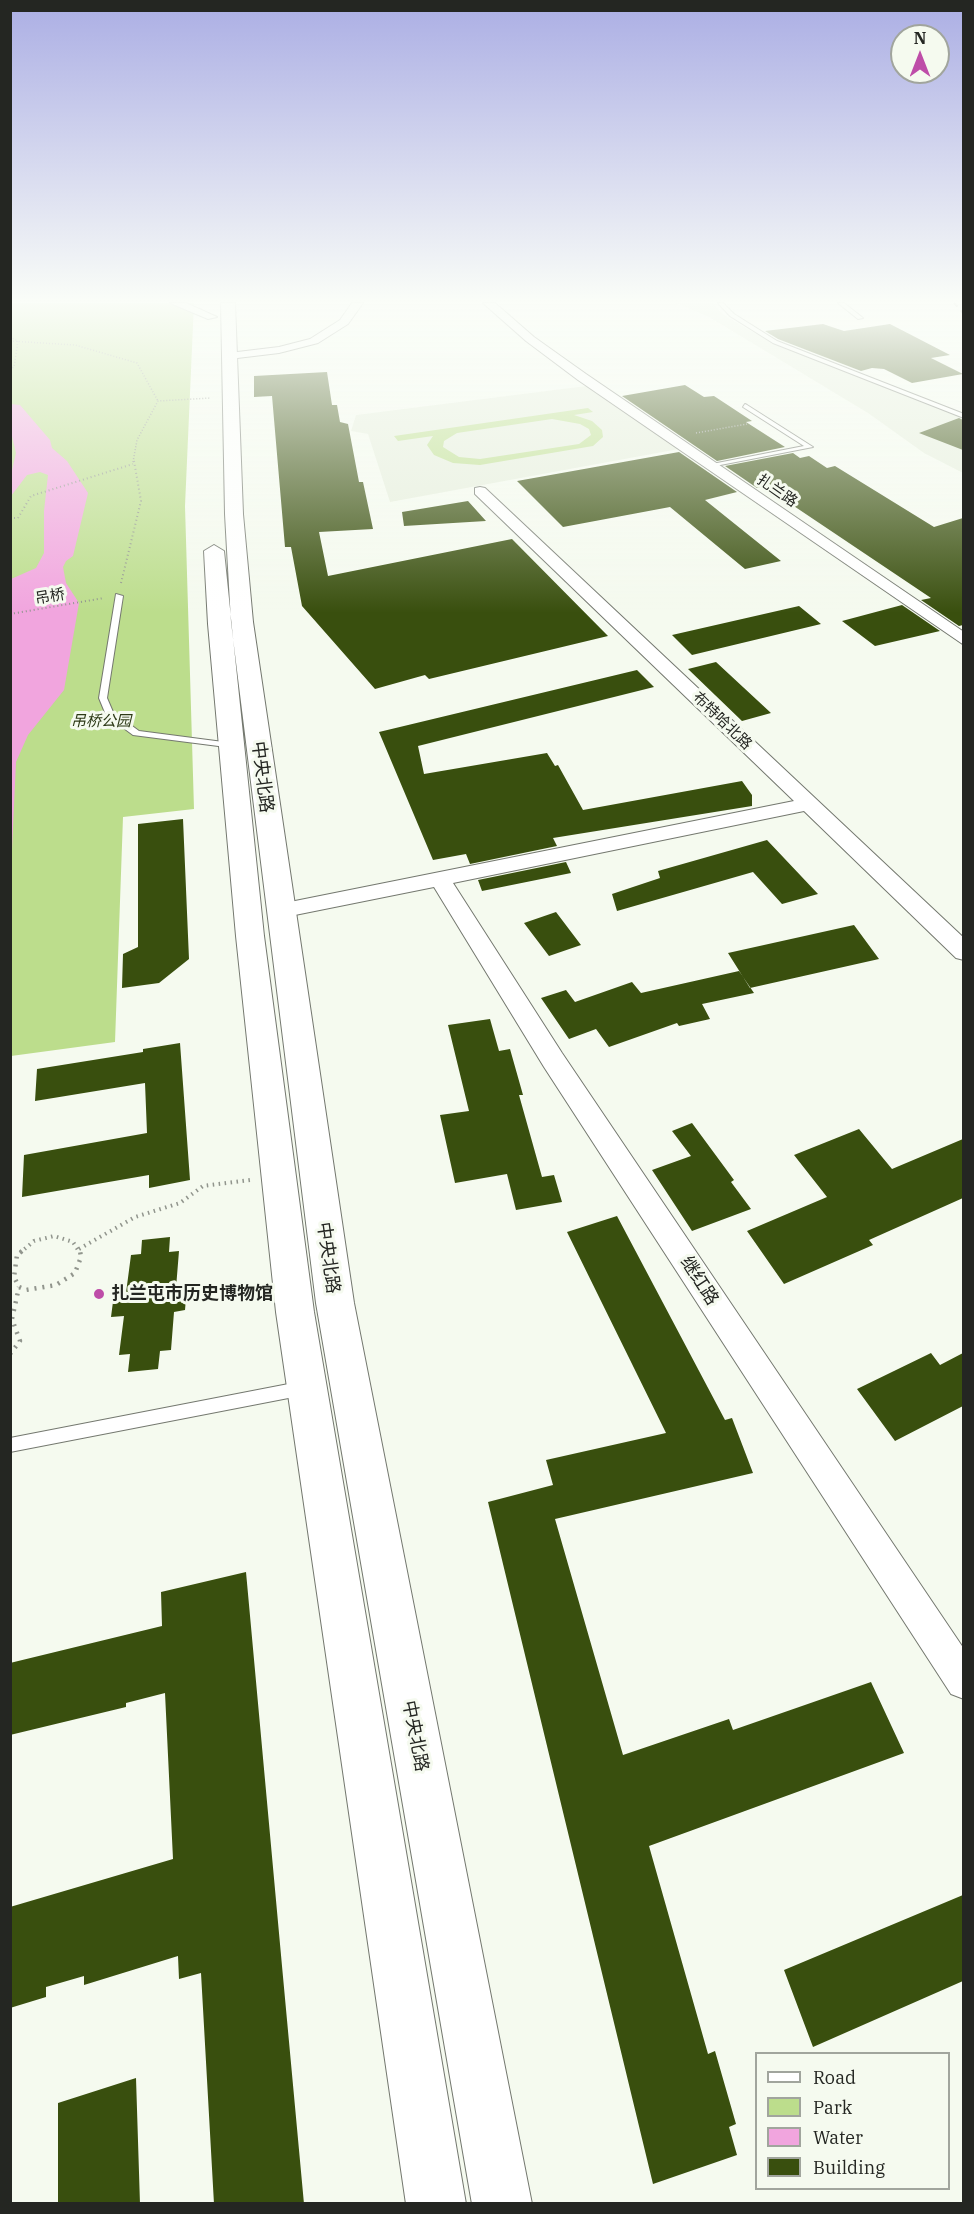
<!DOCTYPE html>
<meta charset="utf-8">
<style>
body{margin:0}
#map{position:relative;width:974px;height:2214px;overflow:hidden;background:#f5faef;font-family:"IBM Plex Serif",serif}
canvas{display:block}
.frame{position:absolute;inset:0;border:12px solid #242622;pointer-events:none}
.legend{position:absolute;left:755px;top:2052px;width:195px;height:138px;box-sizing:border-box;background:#f5faef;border:2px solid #a1a59d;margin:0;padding:8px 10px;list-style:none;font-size:18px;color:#242622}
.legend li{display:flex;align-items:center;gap:12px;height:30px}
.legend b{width:30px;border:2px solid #a1a59d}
.north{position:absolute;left:890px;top:24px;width:60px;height:60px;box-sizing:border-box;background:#f5faef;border:2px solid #a1a59d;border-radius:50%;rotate:0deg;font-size:16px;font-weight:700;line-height:24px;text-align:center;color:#242622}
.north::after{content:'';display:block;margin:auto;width:21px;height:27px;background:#be4da8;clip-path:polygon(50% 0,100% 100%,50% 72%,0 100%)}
</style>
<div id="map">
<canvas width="974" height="2214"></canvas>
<div class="frame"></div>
<ul class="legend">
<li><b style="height:8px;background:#fff"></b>Road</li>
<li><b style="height:16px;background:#bcdd8c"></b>Park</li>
<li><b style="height:16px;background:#f1a5de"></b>Water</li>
<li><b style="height:16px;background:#394f0e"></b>Building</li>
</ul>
<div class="north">N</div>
</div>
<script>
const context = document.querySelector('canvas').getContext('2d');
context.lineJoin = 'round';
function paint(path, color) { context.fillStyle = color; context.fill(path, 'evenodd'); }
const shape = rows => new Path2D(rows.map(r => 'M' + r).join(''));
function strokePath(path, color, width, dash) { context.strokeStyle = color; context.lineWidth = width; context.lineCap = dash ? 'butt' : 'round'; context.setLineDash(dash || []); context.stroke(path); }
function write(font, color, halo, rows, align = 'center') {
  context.font = font + ' "IBM Plex Serif","Noto Sans SC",serif'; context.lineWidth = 6; context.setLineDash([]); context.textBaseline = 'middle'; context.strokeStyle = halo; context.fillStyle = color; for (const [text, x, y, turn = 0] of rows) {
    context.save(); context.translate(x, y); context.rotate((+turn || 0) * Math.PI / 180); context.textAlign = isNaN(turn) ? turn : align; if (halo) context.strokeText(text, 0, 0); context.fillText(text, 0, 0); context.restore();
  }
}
const built = shape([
 [676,303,712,303,724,315,751,331,963,413,963,473,924,453,868,413,709,317],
 [586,386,679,449,390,502,368,434,351,431,356,415]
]);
const green = shape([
 [10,303,194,303,185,506,194,809,123,817,115,1042,11,1056],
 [588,408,593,412,574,415,592,421,602,430,603,437,593,446,480,465,453,463,434,455,427,445,433,436,398,441,394,436],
 [552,419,580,424,589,429,591,435,579,444,480,459,459,457,443,447,444,441,457,433]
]);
const water = shape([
 [10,404,20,405,50,440,52,448,67,461,88,493,73,556,66,561,63,567,66,583,79,603,64,690,28,735,16,762,11,871,11,579,36,568,44,553,44,511,48,475,40,472,27,475,11,496,11,475,16,453,11,432]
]);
const building = shape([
 [823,324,844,331,890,324,950,355,931,358,963,374,912,383,884,369,872,368,861,371,778,339,765,331],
 [327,372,332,405,337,405,340,422,348,424,359,482,363,482,373,529,319,532,328,576,512,539,608,636,429,679,425,675,375,689,302,606,291,547,285,547,272,396,254,397,254,376],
 [685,385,704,397,714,396,752,421,746,422,785,447,717,461,622,396],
 [959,418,963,420,963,450,919,433],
 [679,452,737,492,705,500,781,561,745,569,670,507,563,527,517,481],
 [793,453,800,458,809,456,827,468,835,466,934,527,963,518,963,625,959,626,921,600,931,598,764,486,757,488,725,466],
 [468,501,486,521,404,526,402,512],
 [902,605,940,631,875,646,842,621],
 [799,606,821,624,692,655,672,635],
 [716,662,771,713,742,721,688,669],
 [637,670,654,687,418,746,424,774,547,753,555,766,558,765,583,810,742,781,752,795,752,806,553,838,557,846,470,864,466,854,433,860,379,732],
 [183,819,189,959,159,983,122,988,123,954,138,947,138,824],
 [767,840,818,894,782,904,753,872,617,911,612,894,660,878,658,871],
 [566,862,571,873,482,891,478,880],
 [556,912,581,945,549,956,524,923],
 [854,925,879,959,750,988,728,953],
 [739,971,754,993,702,1004,710,1019,679,1026,677,1023,609,1047,596,1029,569,1039,541,998,566,990,575,1002,632,982,641,993],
 [490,1019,499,1051,510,1049,523,1095,519,1095,542,1177,554,1175,562,1202,516,1210,507,1174,455,1183,440,1115,469,1111,448,1025],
 [180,1043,190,1180,149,1188,149,1175,22,1197,24,1155,147,1133,145,1083,35,1101,37,1069,143,1052,143,1049],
 [692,1123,734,1180,731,1182,751,1209,692,1231,652,1170,691,1156,672,1131],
 [859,1129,892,1169,963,1139,963,1198,869,1240,873,1245,784,1284,747,1231,827,1197,794,1155],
 [617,1216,725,1420,732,1418,753,1473,555,1519,623,1755,729,1719,733,1730,871,1682,904,1753,649,1846,708,2054,715,2051,736,2124,729,2127,737,2155,653,2184,488,1502,553,1485,546,1460,666,1433,567,1232],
 [170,1237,169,1252,179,1251,176,1288,187,1287,185,1310,174,1312,171,1350,160,1351,158,1369,128,1372,130,1354,119,1355,124,1316,111,1317,114,1294,126,1293,131,1255,141,1254,142,1240],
 [931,1353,940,1365,963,1353,963,1406,895,1441,857,1389],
 [246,1572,282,1966,304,2204,214,2204,201,1973,179,1979,178,1956,84,1985,84,1976,46,1987,46,1997,10,2008,10,1907,173,1859,165,1693,126,1703,126,1707,10,1735,10,1663,162,1626,161,1592],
 [963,1895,963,1981,813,2047,784,1970],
 [136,2078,140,2204,58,2204,58,2103]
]);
const pathFar3 = shape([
 [10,304,13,303],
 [10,337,18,341,14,367,10,369],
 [10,341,75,345,137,363,158,401],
 [696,433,747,424],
 [133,462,137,440,158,401,211,398]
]);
const pathFar2 = shape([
 [10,518,18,518,31,496,133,464],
 [121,583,141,501,134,461],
 [10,614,104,598]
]);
const pathFar1 = shape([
 [79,1249,135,1217,180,1203,203,1186,250,1180],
 [20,1253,34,1241,54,1236,73,1242,80,1253]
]);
const path = shape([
 [22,1251,17,1255,14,1277,19,1287,26,1290,56,1285,75,1273,81,1257,80,1251],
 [10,1354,20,1341,12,1319,19,1287]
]);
const lane = shape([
 [718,303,723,303,734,314,777,341,964,414,964,418,773,343,730,316,718,303],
 [838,303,844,303,863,318,858,319,838,303],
 [745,404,747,405,813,447,710,467,709,466,712,464,804,446,743,407,745,404],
 [116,594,123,596,107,698,113,712,139,731,231,743,235,746,234,748,133,735,106,715,99,698,116,594],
 [304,1381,309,1383,311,1388,309,1393,304,1395,10,1452,10,1438,304,1381]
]);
const street = shape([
 [170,303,186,303,217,317,208,319,170,303],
 [352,303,363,303,348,324,318,343,279,353,229,359,223,356,229,353,279,347,310,339,340,320,352,303],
 [483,303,495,303,534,337,586,374,964,632,964,645,578,380,526,341,483,303],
 [480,487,485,488,964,938,964,960,956,958,804,811,453,883,562,1053,964,1649,964,1699,951,1694,544,1067,434,887,280,918,272,916,269,911,272,906,280,904,794,801,475,494,475,488,480,487]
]);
const primary = shape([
 [221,303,235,303,243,514,253,622,354,1303,532,2204,472,2204,316,1303,231,622,225,514,221,303],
 [214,545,224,551,264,936,314,1312,466,2204,406,2204,276,1312,236,936,208,624,204,551,214,545]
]);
const rail = shape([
 [954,303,964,314]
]);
const markers = [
 [99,1294,6,"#be4da8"]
];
const farStreetnames = [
 ["扎兰路",777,491,35],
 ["吊桥",50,597,-10],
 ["布特哈北路",722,721,44]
];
const farParknames = [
 ["吊桥公园",101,722]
];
const streetNames = [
 ["中央北路",262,777,83],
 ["中央北路",328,1258,82],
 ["继红路",699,1281,57],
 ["中央北路",415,1736,79]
];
const poiNames = [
 ["扎兰屯市历史博物馆",111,1294]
];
paint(built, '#e6eedc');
paint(green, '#bcdd8c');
paint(water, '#f1a5de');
paint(building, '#394f0e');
strokePath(lane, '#74786f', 2);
strokePath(street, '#74786f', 2);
strokePath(primary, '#74786f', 2);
strokePath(pathFar3, '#91958d', 1.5, [1, 2]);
strokePath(pathFar2, '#91958d', 2, [1, 3]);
strokePath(pathFar1, '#91958d', 4, [1.5, 4.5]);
strokePath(path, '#91958d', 4.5, [2, 6]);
paint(lane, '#fff');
paint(street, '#fff');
paint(primary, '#fff');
strokePath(rail, '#41443f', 2, [5, 5]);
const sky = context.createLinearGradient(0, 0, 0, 613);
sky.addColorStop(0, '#abaee4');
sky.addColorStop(0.49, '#fafdf8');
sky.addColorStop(1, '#fafdf800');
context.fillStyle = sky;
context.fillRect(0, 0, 974, 613);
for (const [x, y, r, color] of markers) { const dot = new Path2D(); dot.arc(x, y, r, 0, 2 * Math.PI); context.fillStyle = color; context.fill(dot); strokePath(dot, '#f5faef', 2); }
write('15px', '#242622', '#f5faef', farStreetnames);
write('italic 15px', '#2c3916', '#f5faef', farParknames);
write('18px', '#242622', '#f5faef', streetNames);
write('bold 18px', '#242622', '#f5faef', poiNames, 'left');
</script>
